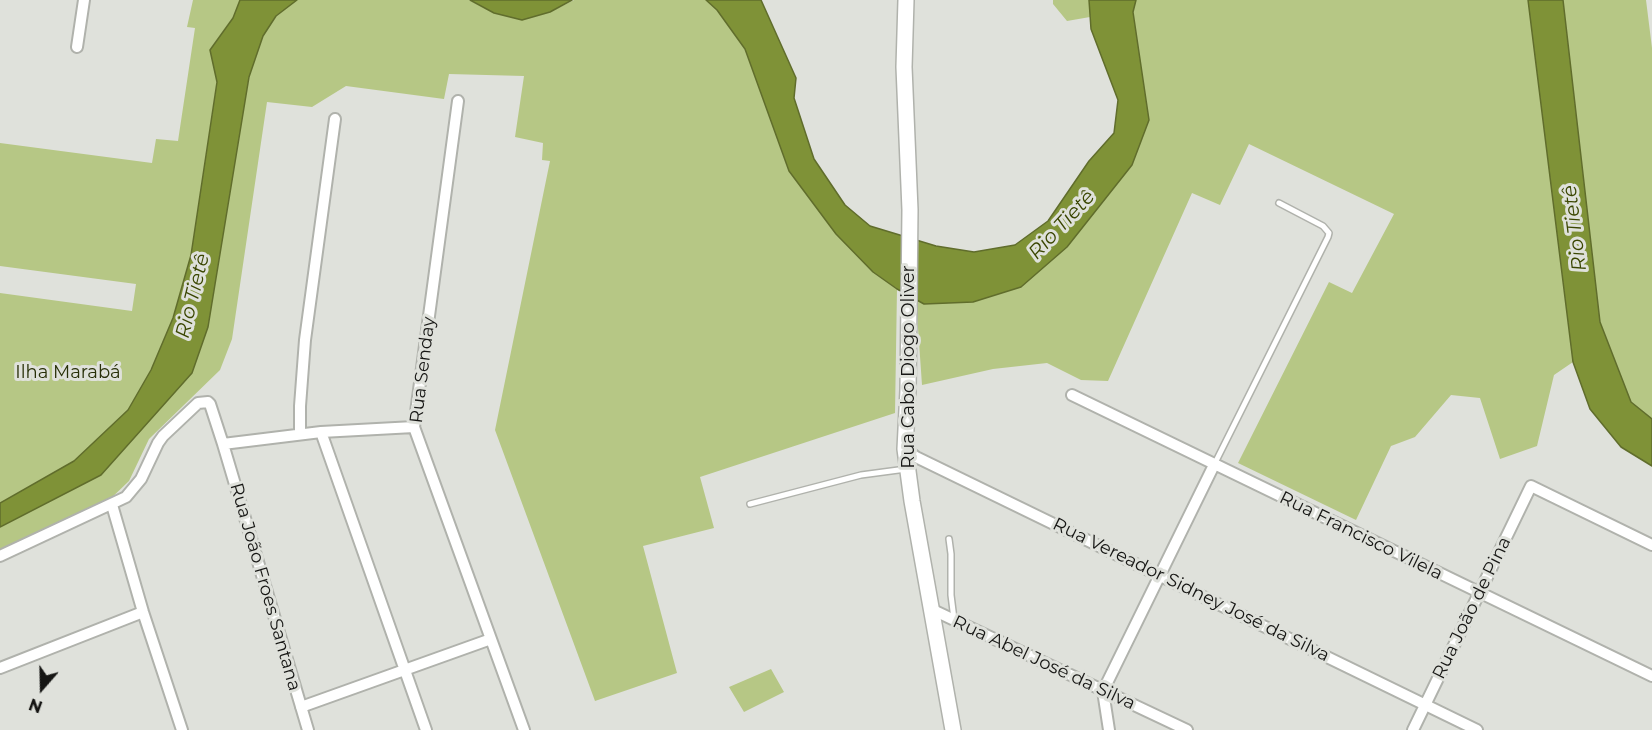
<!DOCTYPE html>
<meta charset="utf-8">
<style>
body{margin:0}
#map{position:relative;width:1652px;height:730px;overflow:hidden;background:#dfe1db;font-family:Montserrat,sans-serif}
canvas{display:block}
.north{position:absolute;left:12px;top:658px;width:60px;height:60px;-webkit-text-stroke:4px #dfe1db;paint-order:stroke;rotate:200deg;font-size:16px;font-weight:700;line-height:24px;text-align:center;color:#161614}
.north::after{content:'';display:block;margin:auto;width:21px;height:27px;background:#161614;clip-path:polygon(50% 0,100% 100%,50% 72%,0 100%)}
</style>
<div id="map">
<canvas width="1652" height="730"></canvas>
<div class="north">N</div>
</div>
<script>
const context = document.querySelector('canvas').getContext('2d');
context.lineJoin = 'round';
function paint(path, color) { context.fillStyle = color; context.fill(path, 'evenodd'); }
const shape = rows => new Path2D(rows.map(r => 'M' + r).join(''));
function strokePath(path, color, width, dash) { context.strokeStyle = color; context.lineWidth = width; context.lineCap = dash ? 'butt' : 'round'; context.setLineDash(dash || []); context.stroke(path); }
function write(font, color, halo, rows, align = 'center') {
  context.font = font + ' Montserrat,sans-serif'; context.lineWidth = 6; context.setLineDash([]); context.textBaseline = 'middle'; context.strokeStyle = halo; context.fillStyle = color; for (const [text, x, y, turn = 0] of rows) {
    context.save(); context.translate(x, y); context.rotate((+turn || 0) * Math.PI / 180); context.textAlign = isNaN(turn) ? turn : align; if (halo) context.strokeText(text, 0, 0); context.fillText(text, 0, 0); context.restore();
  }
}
const green = shape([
 [193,0,240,0,233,18,210,50,217,81,191,255,173,318,151,370,128,410,74,461,0,503,0,293,132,311,136,284,0,266,0,143,152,163,156,139,178,141,195,28,187,27],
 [297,0,469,0,494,13,550,12,574,0,706,0,717,10,745,49,789,171,873,272,897,289,895,413,700,477,714,528,643,546,677,673,595,701,495,430,550,161,542,160,543,143,515,137,524,76,449,74,444,99,346,86,312,107,267,102,232,339,220,370,149,439,129,481,105,504,0,551,0,521,101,475,192,373,208,327,249,77,263,36,276,16],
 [1053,0,1089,0,1090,17,1067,21,1053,4],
 [1136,0,1528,0,1573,362,1554,375,1537,446,1500,459,1480,398,1451,395,1415,437,1391,446,1356,520,1238,463,1329,282,1352,293,1394,214,1249,144,1220,205,1192,193,1108,381,1081,380,1047,363,993,369,922,385,916,299,924,304,1067,247,1132,165,1149,120,1133,12],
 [1563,0,1646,0,1652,48,1652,419,1631,402,1600,322],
 [771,669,784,692,744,712,729,687]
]);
const water = shape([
 [240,0,297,0,276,16,263,36,249,77,208,327,192,373,101,475,0,527,0,503,74,461,128,410,151,370,173,318,191,255,217,82,210,50,233,18,240,0],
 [470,0,572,0,550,12,522,20,494,13,470,0],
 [706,0,761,0,796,78,794,98,814,159,845,205,870,226,936,246,974,252,1015,245,1048,221,1089,161,1114,133,1118,100,1091,29,1089,0,1136,0,1133,12,1149,120,1132,165,1067,247,1021,287,973,302,924,304,897,289,873,272,836,234,789,171,745,49,717,10,706,0],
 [1528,0,1563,0,1600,322,1631,402,1652,419,1652,466,1621,447,1590,409,1573,362,1528,0]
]);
const lane = shape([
 [1215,463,1328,237,1329,233,1323,226,1279,203],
 [750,504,861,475,906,469],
 [949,539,951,554,951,595,954,619]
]);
const street = shape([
 [77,47,84,0],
 [458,101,414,427,524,730],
 [1072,395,1652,676],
 [321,432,426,730],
 [300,434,300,406,305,340,335,119],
 [223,444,321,432,414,427],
 [905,449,916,457,1477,730],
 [112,505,143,612,182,730],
 [0,556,126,497,141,479,158,443,163,436,198,403,208,402,210,404,223,444,308,730],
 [933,610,1187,730],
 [0,668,143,612],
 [1103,691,1214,465],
 [1103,691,1109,730],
 [301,707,491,639],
 [1413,730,1531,486,1652,545]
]);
const secondary = shape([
 [906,0,904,67,910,210,908,390,905,449,912,501,953,730]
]);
const streetNames = [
 ["Rua Cabo Diogo Oliver",909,367,-90],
 ["Rua Senday",423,370,-83],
 ["Rua Francisco Vilela",1361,536,26],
 ["Rua João Froes Santana",265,587,74],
 ["Rua Vereador Sidney José da Silva",1191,590,26],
 ["Rua João de Pina",1472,608,-64],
 ["Rua Abel José da Silva",1044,663,25]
];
const parkNames = [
 ["Ilha Marabá",68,373]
];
const waterNames = [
 ["Rio Tietê",1062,225,-47],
 ["Rio Tietê",1575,228,-97],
 ["Rio Tietê",193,296,-76]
];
paint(green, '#b6c785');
paint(water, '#7f9237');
strokePath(water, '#606d2c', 1.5);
strokePath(lane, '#b0b2ac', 8);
strokePath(street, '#b0b2ac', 14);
strokePath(secondary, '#b0b2ac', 18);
strokePath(lane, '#fff', 5);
strokePath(street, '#fff', 10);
strokePath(secondary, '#fff', 15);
write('18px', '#161614', '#dfe1db', streetNames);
write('18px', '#283008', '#dfe1db', parkNames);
write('italic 20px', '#3a4600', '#dfe1db', waterNames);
</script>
